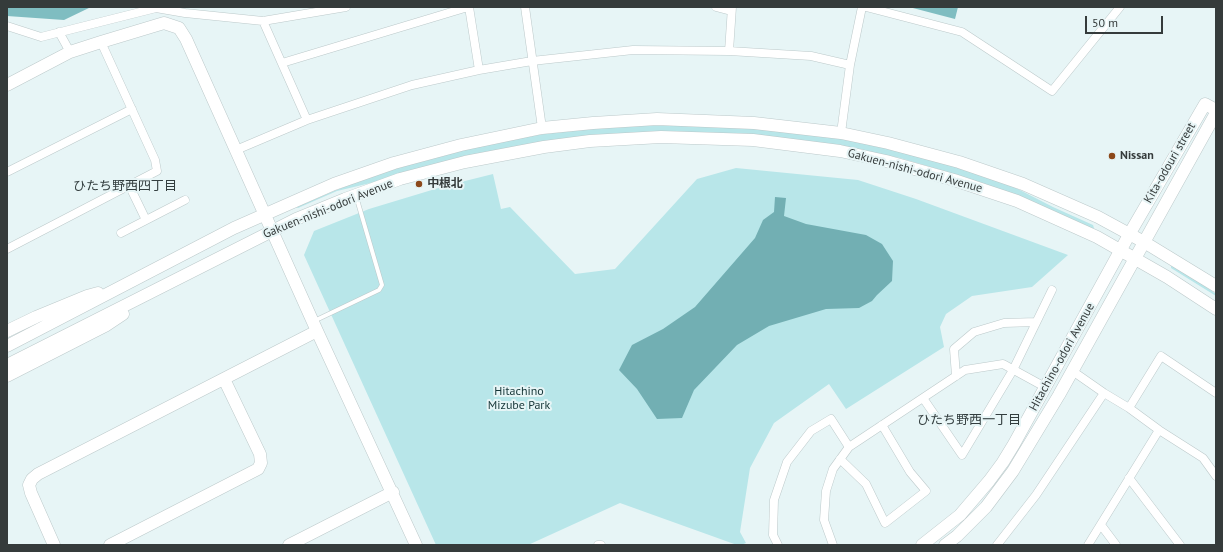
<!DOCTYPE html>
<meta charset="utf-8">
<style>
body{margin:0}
#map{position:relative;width:1223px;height:552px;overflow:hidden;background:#e7f5f6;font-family:"PT Sans",sans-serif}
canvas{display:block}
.frame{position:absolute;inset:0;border:8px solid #353b3b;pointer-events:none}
.scale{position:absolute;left:1085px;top:16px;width:78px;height:18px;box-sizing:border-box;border:2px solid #353b3b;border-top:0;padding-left:5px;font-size:12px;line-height:14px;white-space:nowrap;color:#353b3b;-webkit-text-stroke:3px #e7f5f6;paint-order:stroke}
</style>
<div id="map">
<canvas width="1223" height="552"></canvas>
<div class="frame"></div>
<div class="scale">50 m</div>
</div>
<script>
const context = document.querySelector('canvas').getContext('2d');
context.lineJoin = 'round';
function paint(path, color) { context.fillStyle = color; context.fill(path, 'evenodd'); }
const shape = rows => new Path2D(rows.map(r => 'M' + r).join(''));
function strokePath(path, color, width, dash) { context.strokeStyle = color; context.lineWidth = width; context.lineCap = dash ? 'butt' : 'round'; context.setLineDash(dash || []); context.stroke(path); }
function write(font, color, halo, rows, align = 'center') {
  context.font = font + ' "PT Sans","Noto Sans JP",sans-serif'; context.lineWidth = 4; context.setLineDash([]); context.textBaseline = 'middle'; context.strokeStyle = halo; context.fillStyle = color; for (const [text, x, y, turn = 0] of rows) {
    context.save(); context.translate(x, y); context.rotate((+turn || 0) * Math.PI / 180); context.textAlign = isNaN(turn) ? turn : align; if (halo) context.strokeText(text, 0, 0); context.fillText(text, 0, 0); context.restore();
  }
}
const green = shape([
 [670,123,749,127,835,138,879,146,937,161,1012,186,1053,207,1093,225,1094,228,1092,229,961,176,900,158,863,151,645,132,379,181,337,191,298,208,296,207,377,173,492,143,544,134,610,127],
 [736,168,858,180,916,199,1068,255,1032,287,972,296,946,314,940,327,944,347,846,409,829,384,774,423,750,468,740,532,746,543,741,545,737,545,620,503,528,545,436,545,304,255,314,231,369,209,445,186,493,174,501,209,510,207,575,274,615,269,697,179],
 [1171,265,1182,270,1216,294,1216,296,1171,268]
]);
const forest = shape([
 [7,7,91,7,64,20,7,16],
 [909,7,958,7,955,19]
]);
const water = shape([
 [775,197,786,198,784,216,806,224,866,235,882,244,893,261,892,281,877,295,872,301,859,308,826,309,769,326,737,345,694,390,682,418,657,419,637,389,619,370,632,345,663,329,695,307,755,238,763,220,774,212]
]);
const lane = shape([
 [314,321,379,290,382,285,356,196]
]);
const street = shape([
 [469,7,479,70],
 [525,7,542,128],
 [716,7,731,11],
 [866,7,962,32,1052,91,1120,7],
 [263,21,307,120],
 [7,26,41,37,156,8,185,13,263,21,346,7],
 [59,32,70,52],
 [729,51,732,7],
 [282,63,468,7],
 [841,133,850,65,862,7],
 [236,150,307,120,412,85,479,70,532,61,633,50,729,51,811,56,850,65],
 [7,172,132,109],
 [129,185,146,220],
 [121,233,185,200],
 [7,249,157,171,155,160,101,42],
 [1071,370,1104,393,1129,408,1159,430,1203,458,1216,476],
 [956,376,954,349,974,332,1004,323,1036,322],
 [923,398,962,455,1013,370,1052,290],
 [1129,408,1161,356,1216,393],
 [840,459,866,484,885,523,926,491,910,472,882,425],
 [1129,478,1180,545],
 [1101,525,1116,545],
 [598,545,601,545],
 [778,545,773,535,774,500,787,462,811,431,831,419,849,447],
 [833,545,824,520,826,491,833,469,849,447,965,370,1003,364,1045,387],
 [997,545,1036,495,1104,393],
 [1088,545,1159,430]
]);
const secondary = shape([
 [7,85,70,52,101,42,164,23,179,28,186,39,317,331,416,545],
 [7,331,36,317,87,296,98,293],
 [7,346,234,228,334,184,394,163,461,145,542,128,593,123,657,119,754,123,841,133,888,143,959,162,1023,184,1098,217,1144,242,1216,286],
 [7,365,296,219,345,199,400,179,465,162,544,147,590,141,661,137,753,140,840,151,886,161,954,180,1017,201,1097,237,1167,277,1216,309],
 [7,376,105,326,123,314],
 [54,545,31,493,29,485,32,479,38,474,317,331],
 [110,545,258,469,261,463,260,454,224,379],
 [289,545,393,492],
 [922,545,960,515,989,481,1003,462,1014,444,1130,233,1205,104,1216,110],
 [945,545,957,536,986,507,1013,471,1059,395,1216,113]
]);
const markers = [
 [1112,156,4,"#8c481a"],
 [419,184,4,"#8c481a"]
];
const poiNames = [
 ["Nissan",1120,156],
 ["中根北",427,184]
];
const streetNames = [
 ["Kita-odouri street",1170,163,-60],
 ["Gakuen-nishi-odori Avenue",915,171,15],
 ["Gakuen-nishi-odori Avenue",328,209,-22],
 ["Hitachino-odori Avenue",1062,357,-61]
];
const parkNames = [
 ["Hitachino",519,392],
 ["Mizube Park",519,406]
];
const neighbourhoodNames = [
 ["ひたち野西四丁目",125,186],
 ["ひたち野西一丁目",969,420]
];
paint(green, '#b8e6e9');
paint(forest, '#7fbdc1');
paint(water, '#72afb3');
strokePath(lane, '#bcc9ca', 5);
strokePath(street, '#bcc9ca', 9);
strokePath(secondary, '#bcc9ca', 13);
strokePath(lane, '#fff', 4);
strokePath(street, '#fff', 8);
strokePath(secondary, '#fff', 12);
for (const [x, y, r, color] of markers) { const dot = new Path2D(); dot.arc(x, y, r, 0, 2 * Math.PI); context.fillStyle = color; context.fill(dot); strokePath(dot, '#e7f5f6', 1.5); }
write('bold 12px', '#353b3b', '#e7f5f6', poiNames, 'left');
write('12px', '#353b3b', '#e7f5f6', streetNames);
write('12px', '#153537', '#e7f5f6', parkNames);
write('13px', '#333e3f', '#e7f5f6', neighbourhoodNames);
</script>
